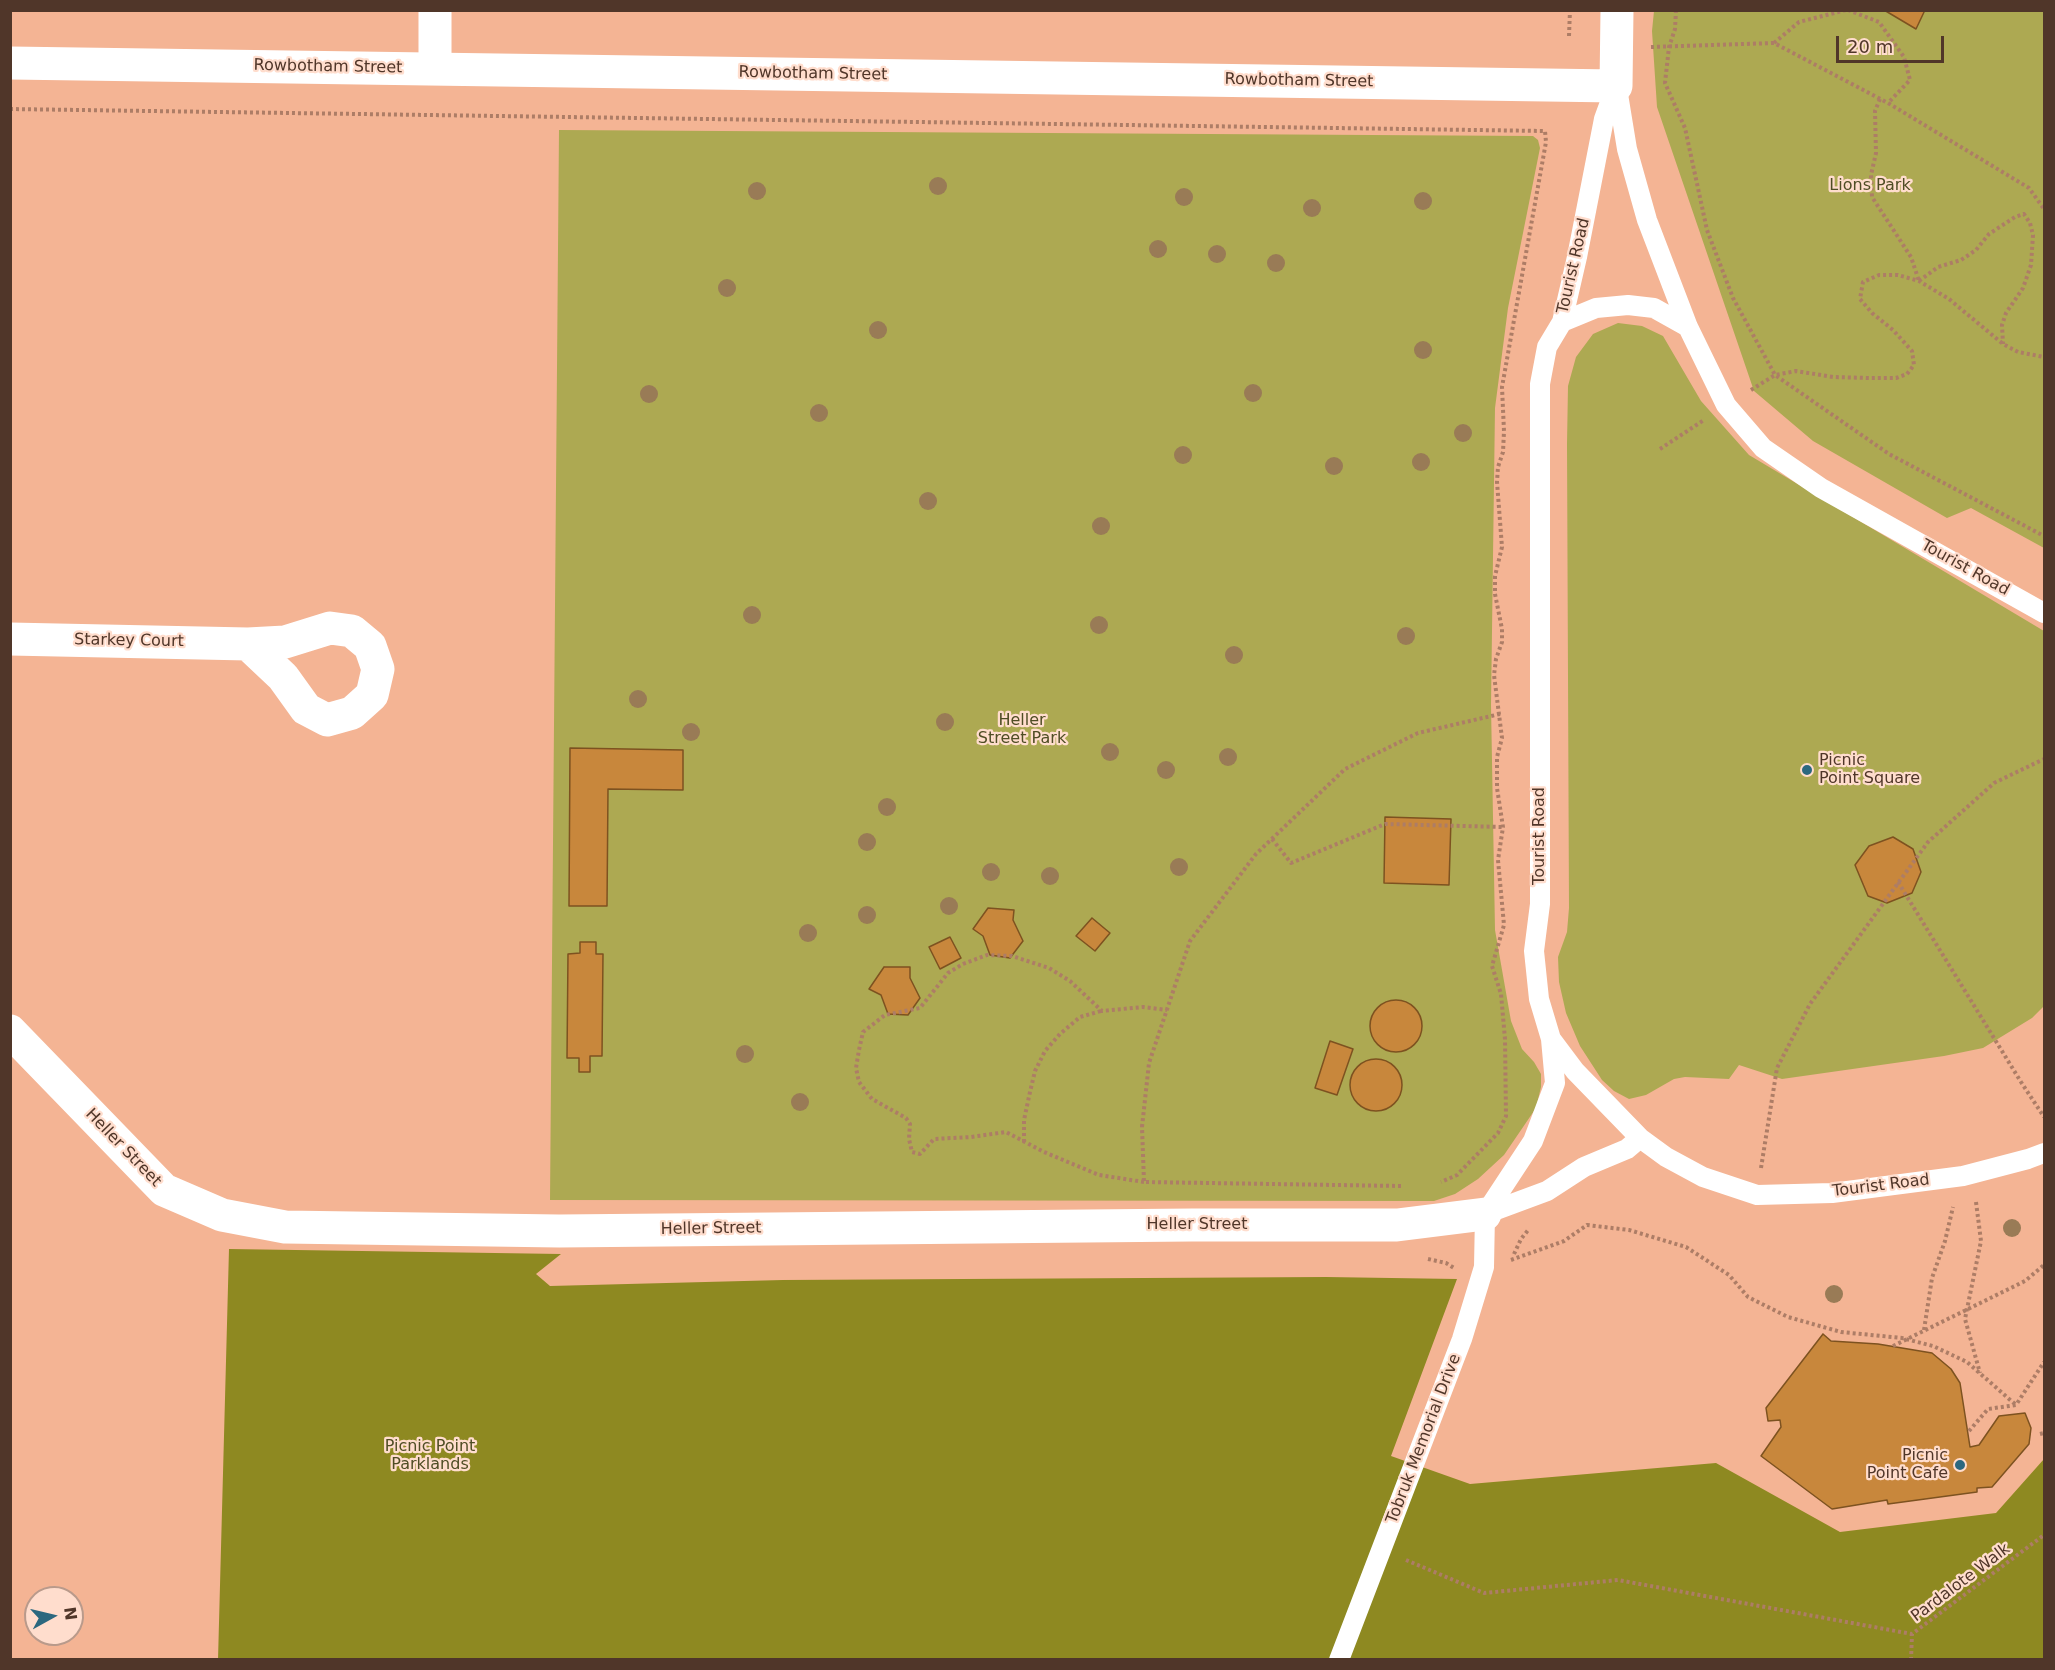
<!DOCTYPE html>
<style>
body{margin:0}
#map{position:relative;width:2055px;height:1670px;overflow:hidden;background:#f4b494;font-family:"DejaVu Sans",sans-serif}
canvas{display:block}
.frame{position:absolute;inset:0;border:12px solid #503629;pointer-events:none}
.north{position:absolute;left:24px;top:1586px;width:60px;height:60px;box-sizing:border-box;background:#ffddcd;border:2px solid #b99a8b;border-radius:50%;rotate:82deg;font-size:16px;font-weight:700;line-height:24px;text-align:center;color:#503629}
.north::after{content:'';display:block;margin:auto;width:21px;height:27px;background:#2c687f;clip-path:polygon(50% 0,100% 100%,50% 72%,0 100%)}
.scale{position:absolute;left:1836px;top:36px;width:108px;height:27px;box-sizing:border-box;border:3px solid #503629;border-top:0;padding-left:8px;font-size:18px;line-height:21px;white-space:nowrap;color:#503629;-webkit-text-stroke:4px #ffddcd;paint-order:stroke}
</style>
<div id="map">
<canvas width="2055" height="1670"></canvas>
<div class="frame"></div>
<div class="north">N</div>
<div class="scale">20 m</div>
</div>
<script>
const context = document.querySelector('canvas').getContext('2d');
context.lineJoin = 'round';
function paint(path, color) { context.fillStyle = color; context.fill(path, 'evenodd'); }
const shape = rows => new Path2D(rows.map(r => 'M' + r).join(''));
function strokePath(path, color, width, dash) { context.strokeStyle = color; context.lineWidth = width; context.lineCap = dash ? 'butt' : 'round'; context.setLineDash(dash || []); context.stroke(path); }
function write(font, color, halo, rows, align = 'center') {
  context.font = font + ' "DejaVu Sans",sans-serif'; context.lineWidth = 4.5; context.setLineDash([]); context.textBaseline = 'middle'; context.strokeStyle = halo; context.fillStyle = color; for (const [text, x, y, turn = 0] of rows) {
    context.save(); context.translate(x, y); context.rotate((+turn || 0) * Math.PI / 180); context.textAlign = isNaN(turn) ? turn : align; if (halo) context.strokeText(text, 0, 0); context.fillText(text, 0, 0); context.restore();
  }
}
const green = shape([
 [1654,11,2044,11,2044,548,1971,508,1947,518,1813,441,1754,391,1657,107,1652,31],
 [559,130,1533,136,1538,140,1540,148,1508,308,1495,408,1491,705,1495,930,1511,1021,1522,1049,1534,1062,1541,1074,1541,1087,1536,1108,1504,1155,1478,1179,1455,1194,1434,1201,550,1200],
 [1618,323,1642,326,1663,336,1701,401,1749,455,2044,631,2044,1006,2032,1018,1983,1048,1944,1056,1782,1079,1739,1065,1729,1079,1685,1077,1674,1079,1646,1095,1629,1099,1614,1091,1602,1080,1580,1046,1566,1013,1559,982,1558,957,1567,932,1569,908,1567,444,1568,386,1576,357,1593,334]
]);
const forest = shape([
 [229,1249,561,1254,536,1274,550,1286,783,1280,1326,1277,1457,1279,1391,1456,1470,1484,1716,1463,1840,1532,1996,1513,2044,1459,2044,1659,218,1660]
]);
const building = shape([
 [1884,10,1925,10,1916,29,1884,10],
 [570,748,683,750,683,790,608,789,607,906,569,906,570,748],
 [1385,817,1451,819,1449,885,1384,883,1385,817],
 [1893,837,1913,849,1921,872,1912,893,1887,903,1868,896,1855,865,1869,846,1893,837],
 [988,908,1014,910,1013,920,1023,941,1010,958,990,955,983,936,973,929,988,908],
 [1092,918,1110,933,1095,951,1076,936,1092,918],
 [950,937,961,958,940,969,929,947,950,937],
 [580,942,596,942,596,954,603,954,602,1056,590,1056,590,1072,579,1072,579,1058,567,1058,568,954,580,953,580,942],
 [884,967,910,967,910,978,920,998,908,1015,888,1014,881,995,869,989,884,967],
 '1370 1026a26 26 0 1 1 52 0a26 26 0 1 1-52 0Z',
 [1330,1041,1353,1049,1337,1095,1315,1088,1330,1041],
 '1350 1085a26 26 0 1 1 52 0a26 26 0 1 1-52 0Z',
 [1823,1334,1831,1341,1878,1344,1932,1353,1951,1369,1960,1383,1970,1447,1979,1445,1999,1416,2025,1413,2031,1428,2029,1444,1992,1487,1977,1488,1977,1492,1888,1504,1887,1500,1832,1509,1761,1456,1781,1427,1780,1420,1768,1421,1766,1408,1823,1334]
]);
const path = shape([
 [1676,10,1675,29,1669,47,1665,83,1685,128,1707,230,1733,298,1775,375,1889,454,2044,536],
 [1848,10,1879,22,1904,57,1910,80,1888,103],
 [1569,36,1570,10],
 [1774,43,1799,22,1846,10],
 [1651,47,1774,43,1888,103,2029,188,2044,209],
 [1880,99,1875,111,1876,153,1871,175,1872,197,1911,257,1919,281],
 [10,109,1545,131,1546,142,1502,387,1504,431,1503,452,1498,467,1497,482,1502,547,1495,576,1495,594,1502,629,1502,642,1496,659,1494,675,1502,738,1497,757,1497,788,1503,827,1498,860,1504,925,1492,966,1501,994,1505,1039,1506,1116,1498,1133,1457,1175,1441,1182],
 [1919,281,1938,267,1961,260,1976,250,1989,234,2015,217,2024,214,2030,223,2033,235,2031,265,2023,288,2006,313,2002,325,2003,344],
 [1751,390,1775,375,1796,371,1833,377,1869,378,1896,378,1907,374,1914,365,1912,351,1893,330,1872,313,1860,299,1863,282,1879,275,1898,275,1919,281,1949,299,2003,344,2018,352,2044,357],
 [1660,449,1704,420],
 [1272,839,1291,863,1385,824,1503,827],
 [1898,882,2021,1082,2044,1117],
 [1024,1142,1024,1120,1030,1092,1035,1071,1045,1051,1060,1034,1080,1017,1101,1011],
 [1761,1168,1777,1068,1810,1004,1928,842,1994,783,2044,759],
 [1144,1182,1099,1175,1044,1152,1006,1132,971,1137,934,1139,920,1154,912,1152,909,1139,910,1124,906,1118,872,1099,859,1082,856,1068,859,1050,863,1032,885,1015,920,1008,948,973,963,964,987,955,1012,956,1049,968,1070,981,1102,1011,1143,1007,1167,1010],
 [1401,1186,1144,1182,1142,1127,1149,1063,1190,941,1256,854,1345,769,1418,733,1500,714],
 [1976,1202,1981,1241,1965,1319,1980,1373],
 [1514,1254,1521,1239,1529,1229],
 [1428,1259,1446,1263,1454,1268],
 [1511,1260,1564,1241,1587,1225,1629,1230,1686,1247,1729,1275,1748,1297,1788,1317,1841,1332,1902,1338,1933,1346,1967,1362,2016,1405],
 [1924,1330,1932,1278,1945,1241,1953,1207],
 [1893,1346,2025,1281,2044,1265],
 [1969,1431,1988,1409,2016,1405,2044,1362],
 [2040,1434,2044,1433],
 [1406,1560,1484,1593,1618,1580,1912,1634],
 [1911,1660,1912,1634,2044,1535]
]);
const service = shape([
 [1616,86,1604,119,1577,257,1562,322,1547,347,1540,384,1540,904,1534,951,1539,999,1551,1039,1575,1071,1640,1138,1666,1157,1703,1177,1757,1195,1832,1193,1963,1176,2028,1159,2044,1153],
 [1617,88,1627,149,1647,220,1688,327,1726,405,1763,448,1821,488,2044,613],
 [1562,322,1596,308,1628,305,1654,308,1688,327],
 [1485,1214,1547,1191,1584,1167,1627,1149,1640,1138],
 [1339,1660,1462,1339,1484,1267,1485,1214,1533,1141,1555,1083,1551,1039]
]);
const minor = shape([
 [435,68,435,10],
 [10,639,248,644,285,642,330,628,352,631,370,646,378,669,372,695,352,713,327,720,306,709,283,677,248,644],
 [10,1031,164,1190,222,1215,285,1227,559,1231,1192,1225,1397,1225,1485,1214]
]);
const tertiary = shape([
 [10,63,1616,86,1617,10]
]);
const trees = [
 [938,186],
 [757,191],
 [1184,197],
 [1423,201],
 [1312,208],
 [1158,249],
 [1217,254],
 [1276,263],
 [727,288],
 [878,330],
 [1423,350],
 [1253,393],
 [649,394],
 [819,413],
 [1463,433],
 [1183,455],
 [1421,462],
 [1334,466],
 [928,501],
 [1101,526],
 [752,615],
 [1099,625],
 [1406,636],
 [1234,655],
 [638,699],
 [945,722],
 [691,732],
 [1110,752],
 [1228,757],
 [1166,770],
 [887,807],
 [867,842],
 [1179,867],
 [991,872],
 [1050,876],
 [949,906],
 [867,915],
 [808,933],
 [745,1054],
 [800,1102],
 [2012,1228],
 [1834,1294]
];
const markers = [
 [1807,770,6,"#2c687f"],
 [1960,1465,6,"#2c687f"]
];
const streetNames = [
 ["Rowbotham Street",328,67,1],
 ["Rowbotham Street",813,74,1],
 ["Rowbotham Street",1299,81,1],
 ["Tourist Road",1574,266,-77],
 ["Tourist Road",1965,568,29],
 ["Starkey Court",129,641,1],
 ["Tourist Road",1540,836,-90],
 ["Heller Street",123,1148,46],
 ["Tourist Road",1881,1186,-7],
 ["Heller Street",1197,1225],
 ["Heller Street",711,1229,-1],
 ["Tobruk Memorial Drive",1424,1439,-69],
 ["Pardalote Walk",1961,1583,-37]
];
const parkNames = [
 ["Lions Park",1870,186],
 ["Heller",1022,721],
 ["Street Park",1022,739],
 ["Picnic Point",430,1447],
 ["Parklands",430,1465]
];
const poiNames = [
 ["Picnic",1819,761],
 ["Point Square",1819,779],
 ["Picnic",1948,1456,"right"],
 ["Point Cafe",1948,1474,"right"]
];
paint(green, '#ada952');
paint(forest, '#8e8921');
paint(building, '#c8873c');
strokePath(building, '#7d5220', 1.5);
strokePath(path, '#ad7d66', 4, [3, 3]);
strokePath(service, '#fff', 20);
strokePath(minor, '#fff', 33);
strokePath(tertiary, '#fff', 33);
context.fillStyle = '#997b56';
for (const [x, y] of trees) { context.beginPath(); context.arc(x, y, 9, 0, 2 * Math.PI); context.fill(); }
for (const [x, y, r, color] of markers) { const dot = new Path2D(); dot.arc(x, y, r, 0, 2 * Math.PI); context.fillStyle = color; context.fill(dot); strokePath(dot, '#ffddcd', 2); }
write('16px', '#503629', '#ffddcd', streetNames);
write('16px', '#4f4d24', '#ffddcd', parkNames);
write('16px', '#503629', '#ffddcd', poiNames, 'left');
</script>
